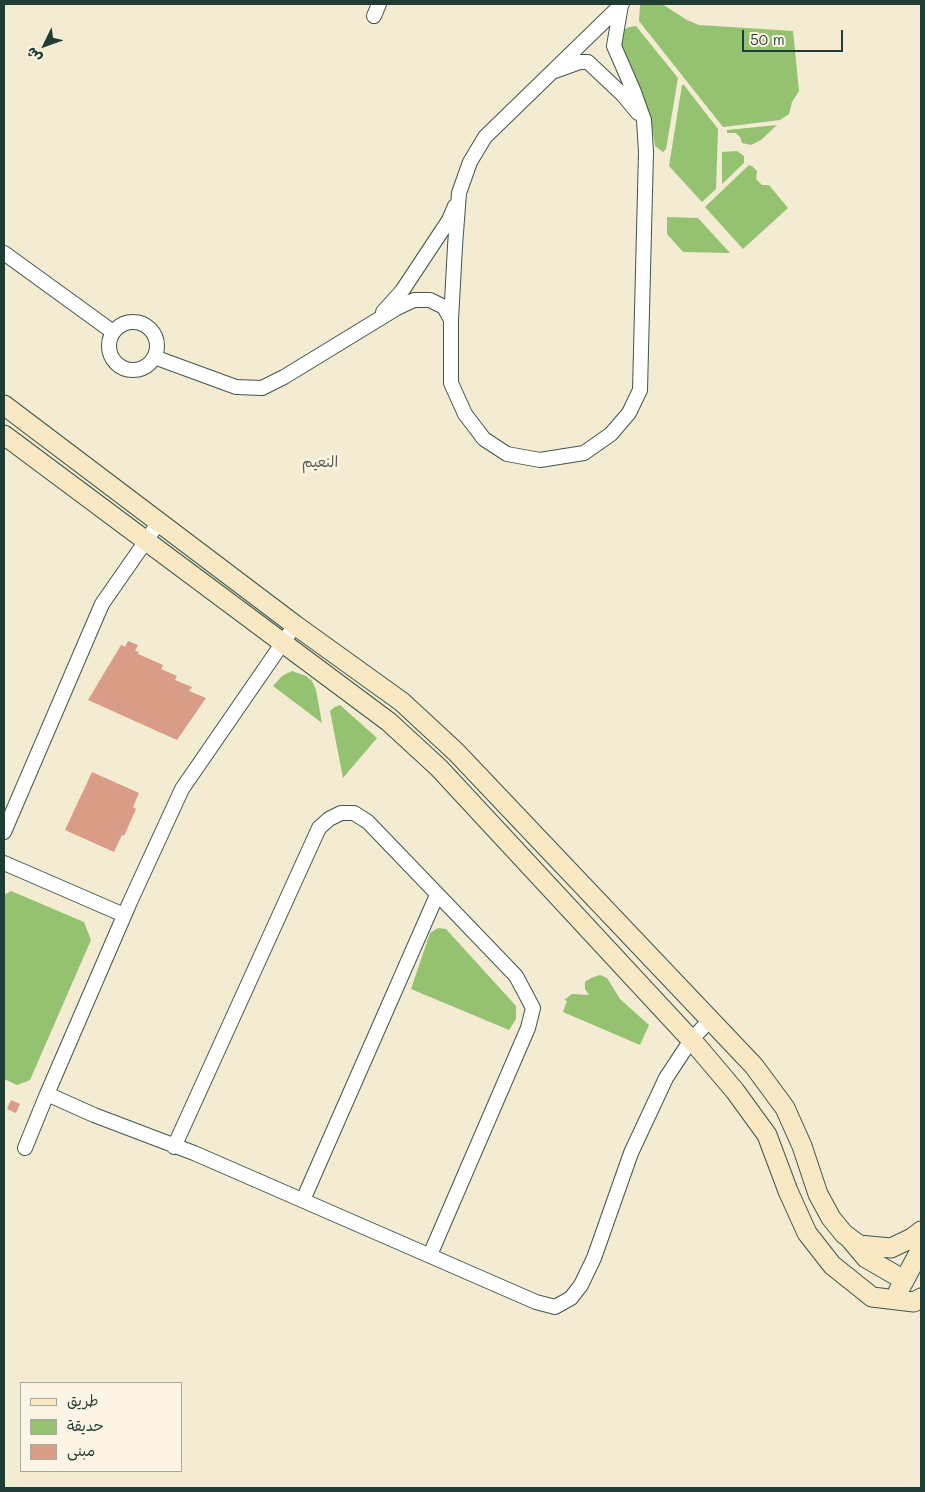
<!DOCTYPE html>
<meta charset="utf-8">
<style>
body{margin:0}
#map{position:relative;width:925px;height:1492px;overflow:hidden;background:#f3ebd2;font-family:Mali,"Playpen Sans Arabic",sans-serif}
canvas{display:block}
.frame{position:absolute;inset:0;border:5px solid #1f3d34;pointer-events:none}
.legend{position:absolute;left:20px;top:1382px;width:162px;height:90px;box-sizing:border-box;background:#fcf5e5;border:1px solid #a4ab9e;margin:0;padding:6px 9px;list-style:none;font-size:15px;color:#1f3d34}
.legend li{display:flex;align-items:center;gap:10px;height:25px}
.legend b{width:25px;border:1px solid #a4ab9e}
.north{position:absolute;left:20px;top:20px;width:50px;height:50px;-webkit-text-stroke:4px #fcf5e5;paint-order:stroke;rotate:228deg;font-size:14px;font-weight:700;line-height:20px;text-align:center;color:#1f3d34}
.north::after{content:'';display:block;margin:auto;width:18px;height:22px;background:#1f3d34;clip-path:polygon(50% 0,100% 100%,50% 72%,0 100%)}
.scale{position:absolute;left:742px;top:30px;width:101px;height:22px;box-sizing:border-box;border:2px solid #1f3d34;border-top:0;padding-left:6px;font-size:15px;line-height:18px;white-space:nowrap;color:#1f3d34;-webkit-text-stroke:4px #fcf5e5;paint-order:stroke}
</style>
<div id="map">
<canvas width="925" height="1492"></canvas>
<div class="frame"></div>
<ul class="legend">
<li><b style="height:6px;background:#f8e8c3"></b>طريق</li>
<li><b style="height:14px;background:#94c270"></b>حديقة</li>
<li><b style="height:14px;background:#d99c86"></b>مبنى</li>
</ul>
<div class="north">ش</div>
<div class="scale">50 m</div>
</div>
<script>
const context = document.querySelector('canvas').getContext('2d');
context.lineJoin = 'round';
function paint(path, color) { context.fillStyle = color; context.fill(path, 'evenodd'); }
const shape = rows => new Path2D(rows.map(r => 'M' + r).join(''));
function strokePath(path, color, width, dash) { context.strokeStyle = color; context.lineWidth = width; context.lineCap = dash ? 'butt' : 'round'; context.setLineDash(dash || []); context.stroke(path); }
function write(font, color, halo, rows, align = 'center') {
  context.font = font + ' Mali,"Playpen Sans Arabic",sans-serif'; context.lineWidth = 5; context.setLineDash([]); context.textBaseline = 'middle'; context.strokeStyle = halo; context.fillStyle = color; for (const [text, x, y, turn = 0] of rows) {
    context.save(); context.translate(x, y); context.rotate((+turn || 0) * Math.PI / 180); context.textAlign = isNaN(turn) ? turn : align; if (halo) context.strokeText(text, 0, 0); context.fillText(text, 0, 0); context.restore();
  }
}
const green = shape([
 [642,4,662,4,687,20,699,25,793,31,799,91,792,102,789,114,780,120,723,127,639,21,640,5],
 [636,26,678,78,666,149,663,152,655,146,651,121,621,49,623,30,629,27],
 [682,85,684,85,718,129,716,189,702,202,669,166],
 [777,125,761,140,751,145,742,143,740,137,736,133,727,133,727,130],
 [737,151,744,156,744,163,722,184,722,152],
 [749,165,752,166,757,171,756,179,762,185,769,185,788,208,743,249,705,207],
 [667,217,698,218,730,253,683,252,667,234],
 [292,671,306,676,312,681,316,690,322,723,273,686,282,676],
 [340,705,377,738,343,778,330,711,335,707],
 [11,891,84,922,91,940,30,1080,17,1085,4,1079,4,895],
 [438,928,446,929,516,1006,516,1019,509,1030,411,989,430,933],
 [600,975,607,978,620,999,649,1025,640,1045,563,1012,567,1001,564,1000,572,994,589,995,585,989,585,982,591,978]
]);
const building = shape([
 [128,641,138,645,135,651,139,652,138,654,163,665,161,669,177,676,175,680,192,687,189,691,206,698,177,740,88,700,121,645,125,647],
 [92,772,139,793,133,807,136,809,124,836,122,835,114,852,65,830],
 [11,1100,20,1104,16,1113,7,1109]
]);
const minor = shape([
 [621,5,614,46,634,92,644,120,646,152,640,390,629,413,611,434,584,453,540,460,507,454,484,439,465,414,451,383,451,320,455,246,459,193,470,162,485,137,622,4],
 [374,16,379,4],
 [555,71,580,62,588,62,623,95,638,113],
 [4,253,113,332],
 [383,312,402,291,449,220,455,206],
 '109 346a24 24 0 1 1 48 0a24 24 0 1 1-48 0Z',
 [154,357,236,387,262,388,284,377,397,308,414,300,430,300,444,307,451,320],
 [295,625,182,789,130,902,47,1094,94,1115,194,1153,536,1302,555,1307,571,1298,581,1285,594,1258,631,1153,666,1078,691,1040,710,1020],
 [4,832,102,604,159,522],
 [4,863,124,915],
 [174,1147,319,828,329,819,341,813,354,813,368,822,516,976,533,1008,528,1028,430,1255],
 [25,1148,47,1094],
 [303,1200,437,895]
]);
const secondary = shape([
 [4,405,295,625,402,702,456,752,754,1066,785,1108,802,1146,818,1194,831,1218,844,1234,859,1245,891,1248,912,1238,921,1231],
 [4,435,389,722,439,768,696,1045,735,1091,767,1135,788,1191,807,1233,832,1265,872,1297,914,1302,921,1298],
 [850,1239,866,1258,904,1280],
 [898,1292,921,1249]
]);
const neighbourhoodNames = [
 ["النعيم",320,462]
];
paint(green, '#94c270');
paint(building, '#d99c86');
strokePath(minor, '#3f574c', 16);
strokePath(secondary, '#3f574c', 21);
strokePath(minor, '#fff', 14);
strokePath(secondary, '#f8e8c3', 19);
write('15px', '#605e51', '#fcf5e5', neighbourhoodNames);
</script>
